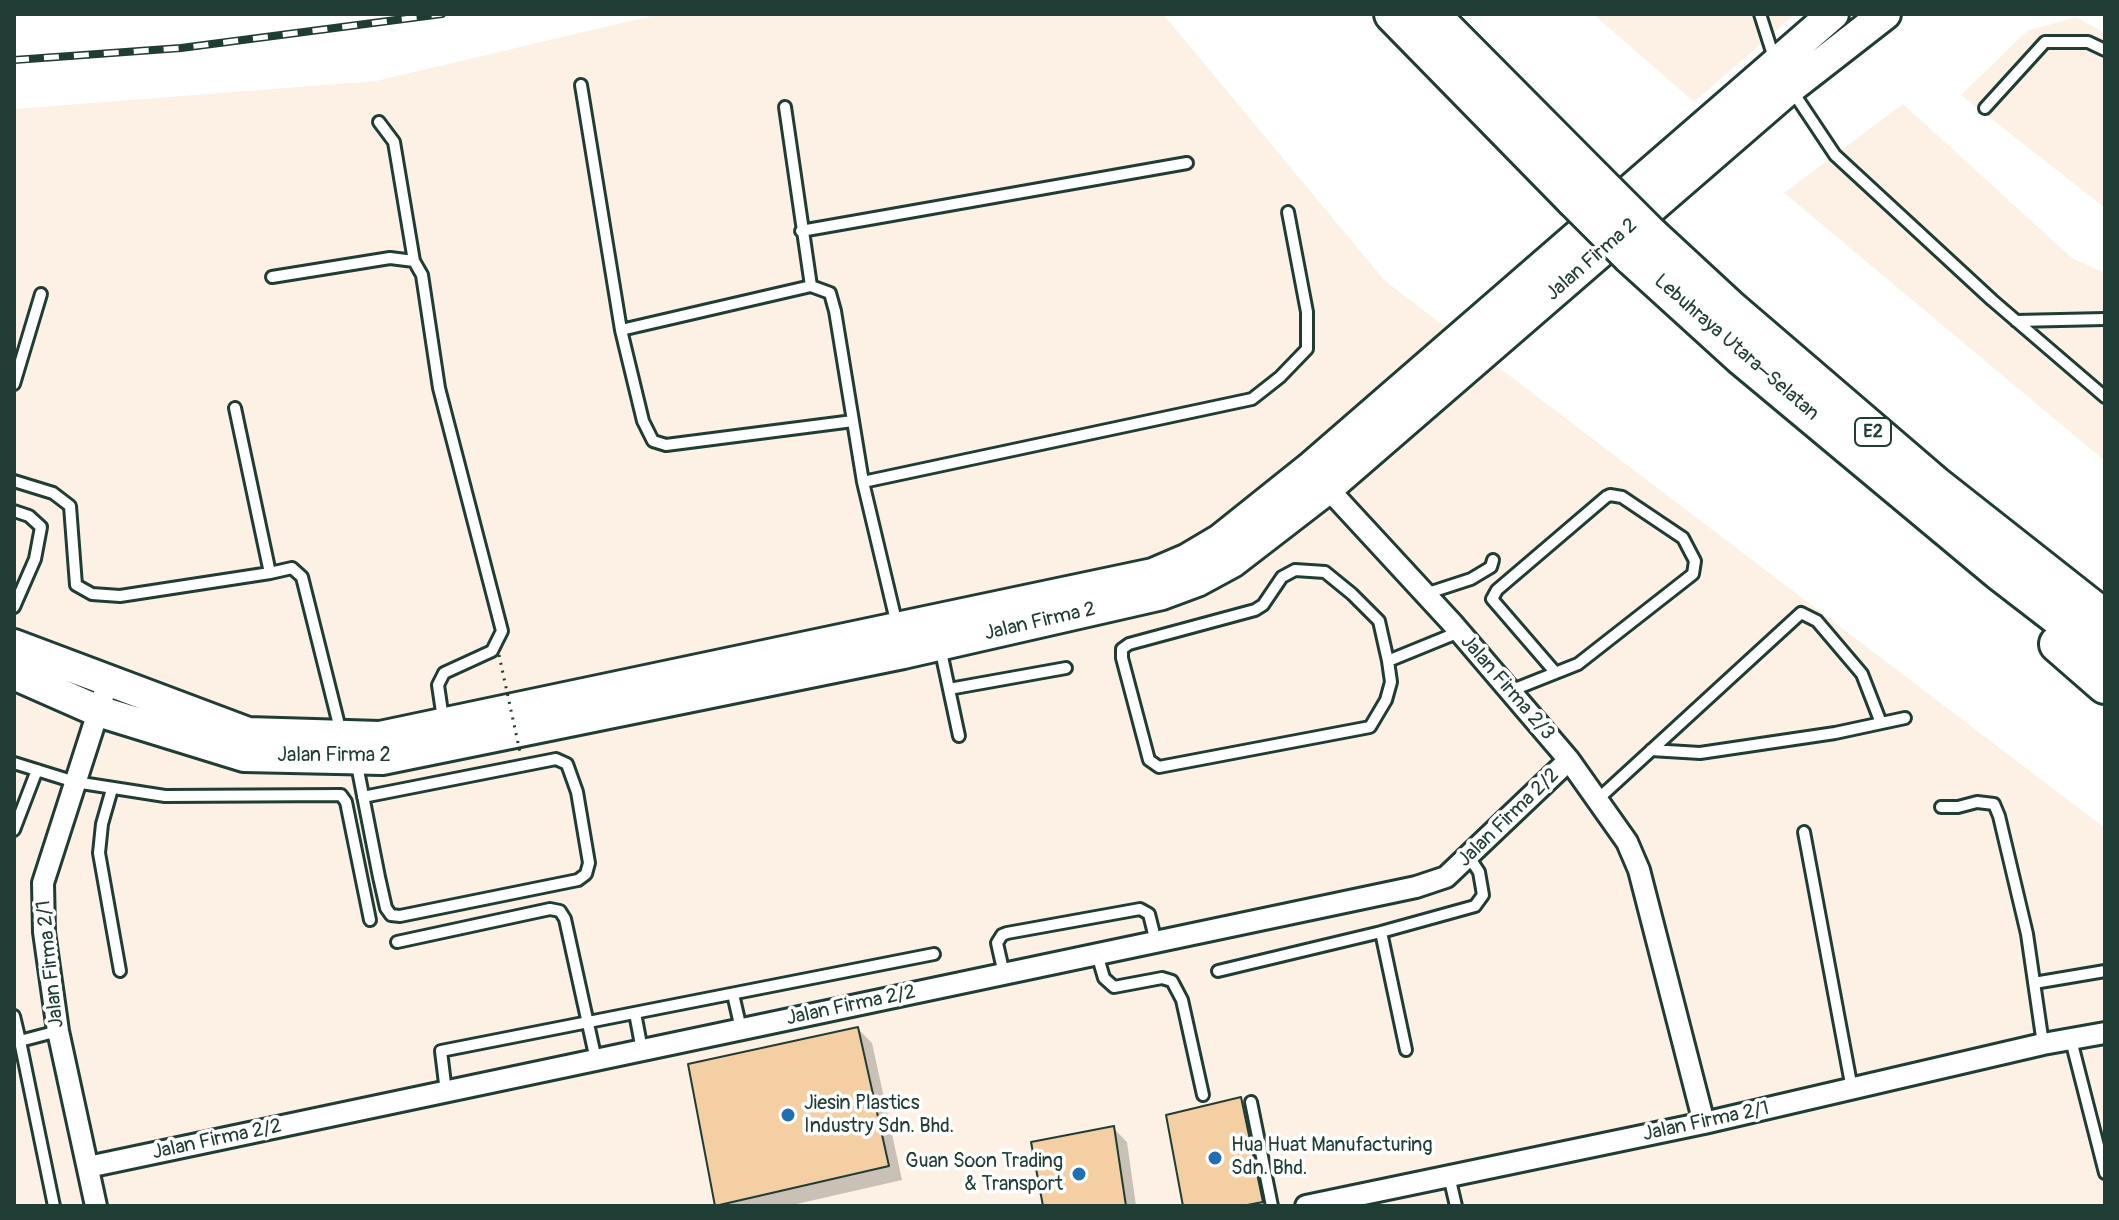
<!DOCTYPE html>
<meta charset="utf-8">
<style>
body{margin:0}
#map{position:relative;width:2119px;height:1220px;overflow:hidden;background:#fff;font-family:Pangolin,sans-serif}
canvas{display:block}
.frame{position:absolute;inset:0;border:16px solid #1f3d34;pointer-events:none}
</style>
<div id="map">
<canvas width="2119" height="1220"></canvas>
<div class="frame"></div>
</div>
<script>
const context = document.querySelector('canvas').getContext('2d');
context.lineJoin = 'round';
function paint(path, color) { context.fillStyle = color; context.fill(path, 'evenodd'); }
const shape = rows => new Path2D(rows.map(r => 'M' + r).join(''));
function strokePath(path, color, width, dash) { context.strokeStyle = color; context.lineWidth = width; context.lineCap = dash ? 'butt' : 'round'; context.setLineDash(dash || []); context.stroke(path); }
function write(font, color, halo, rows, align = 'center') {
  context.font = font + ' Pangolin,sans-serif'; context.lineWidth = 7; context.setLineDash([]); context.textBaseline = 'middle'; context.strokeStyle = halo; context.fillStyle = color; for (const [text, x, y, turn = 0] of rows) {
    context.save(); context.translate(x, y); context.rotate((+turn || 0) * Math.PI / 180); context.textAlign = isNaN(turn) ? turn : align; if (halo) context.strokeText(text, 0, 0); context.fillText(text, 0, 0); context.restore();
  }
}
const built = shape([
 [660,14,1163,14,1385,281,2105,828,2105,1206,14,1206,14,109,376,81],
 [1593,14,1795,14,1694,102],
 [2076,17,2105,33,2105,208,1961,95,2027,31],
 [1903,104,2072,258,2105,273,2105,461,1784,193]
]);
const shadow = shape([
 [858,1029,872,1043,902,1180,788,1206,718,1206],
 [1240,1100,1254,1113,1274,1206,1185,1206],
 [1113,1128,1127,1142,1136,1206,1045,1206]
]);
const building = shape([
 [858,1027,889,1166,715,1206,688,1064,858,1027],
 [1241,1097,1263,1202,1242,1206,1183,1206,1166,1115,1241,1097],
 [1114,1126,1126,1206,1043,1206,1031,1142,1114,1126]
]);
const lane = shape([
 [1760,14,1774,58],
 [581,85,621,330,643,421,653,441,666,445,853,421],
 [1791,89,1835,155,1992,300,2105,397],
 [785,107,811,286],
 [1985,108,2045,42,2088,42,2105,50],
 [379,122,394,142,414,261],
 [801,231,1187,163],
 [272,277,390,258,414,261,422,275,439,388,502,631,492,651,444,673,438,685,443,719],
 [2016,321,2105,319],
 [621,330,811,286,830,293,835,311,863,482,897,625],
 [14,384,41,294],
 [235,408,270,573,292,568,302,577,341,733],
 [14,481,53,493,70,506,76,585,92,594,120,596,270,573],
 [863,482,1252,399,1280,377,1307,349,1307,312,1288,212],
 [14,511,29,516,41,527,35,559,14,607],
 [1425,594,1471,579,1491,567,1493,560],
 [940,647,959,736],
 [1388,661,1379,621,1352,594,1325,572,1295,570,1282,577,1263,605,1255,610,1129,644,1122,649,1122,658,1149,760,1159,767,1370,727,1386,700,1391,682,1388,661,1459,632],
 [949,689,1066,668],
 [1510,691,1578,664,1693,574,1695,561,1683,538,1622,497,1610,495,1606,497,1497,590,1492,599,1555,672],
 [1651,750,1700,753,1835,733,1905,718],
 [356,760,379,877,386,908,391,915,400,916,578,880,586,874,589,863,577,792,567,764,556,759,363,797],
 [14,763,75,782,165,796,341,795,346,802,370,920],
 [112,789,102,824,99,853,120,971],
 [1597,800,1801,613,1817,621,1862,674,1881,723],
 [1941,807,1958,807,1977,802,1994,804,1999,816,2027,934,2043,1044],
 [14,830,37,770],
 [1804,832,1852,1089],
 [1381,932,1406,1050],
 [397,942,550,909,560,911,565,919,596,1060],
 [1097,954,1104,978,1114,987,1162,978,1172,981,1182,1000,1203,1095],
 [1218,971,1381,932,1475,906,1483,895,1479,872,1469,857],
 [1004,974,997,943,1002,935,1007,933,1140,909,1149,914,1156,942],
 [2034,983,2105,971],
 [733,994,741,1029],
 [635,1013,642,1050],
 [14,1016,20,1041,58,1031],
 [2071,1040,2105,1173],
 [20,1041,54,1206],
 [446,1092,441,1051,934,954],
 [1251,1102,1272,1206],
 [1449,1176,1456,1206]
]);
const street = shape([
 [1320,480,1452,623,1569,760,1627,842,1639,870,1704,1123],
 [88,1167,1416,887,1446,877,1569,760],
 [96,1206,58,1031,44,932,43,883,108,681],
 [1306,1206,1704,1123,2043,1044,2105,1033]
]);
const primary = shape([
 [14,645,248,733,380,737,1153,574,1188,559,1220,540,1310,468,1833,14],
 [14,674,98,711,244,756,382,759,903,653,1162,594,1197,581,1232,562,1328,488,1790,88,1885,14]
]);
const highway = shape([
 [1393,14,1574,199],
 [1430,14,1595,180],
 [1650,235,1730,309,1935,485,2105,619],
 [1631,256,1741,356,2000,572,2105,653],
 [2058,644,2105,685]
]);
const rail = shape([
 [14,60,181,48,442,14]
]);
const pathBridge = shape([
 [499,655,520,752]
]);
const highwayBridge = shape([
 [1595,180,1650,235],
 [1574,199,1631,256]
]);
const markers = [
 [788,1115,8,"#1f6fb2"],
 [1215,1158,8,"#1f6fb2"],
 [1079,1174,8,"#1f6fb2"]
];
const shields = [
 [1873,432,36]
];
const shieldNames = [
 ["E2",1873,432]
];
const streetNames = [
 ["Jalan Firma 2",1592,260,-41],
 ["Lebuhraya Utara–Selatan",1736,348,41],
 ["Jalan Firma 2",1040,622,-13],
 ["Jalan Firma 2/3",1507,688,49],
 ["Jalan Firma 2",334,756],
 ["Jalan Firma 2/2",1509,818,-44],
 ["Jalan Firma 2/1",51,964,-96],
 ["Jalan Firma 2/2",851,1006,-12],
 ["Jalan Firma 2/1",1706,1122,-12],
 ["Jalan Firma 2/2",217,1140,-12]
];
const poiNames = [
 ["Jiesin Plastics",804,1104],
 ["Industry Sdn. Bhd.",804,1127],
 ["Hua Huat Manufacturing",1231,1146],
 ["Sdn. Bhd.",1231,1169],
 ["Guan Soon Trading",1063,1162,"right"],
 ["& Transport",1063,1185,"right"]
];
paint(built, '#fcf1e4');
paint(shadow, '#0003');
paint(building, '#f5cfa4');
strokePath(building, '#1f3d34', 2);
strokePath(lane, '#1f3d34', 16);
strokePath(street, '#1f3d34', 26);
strokePath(primary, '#1f3d34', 36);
strokePath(highway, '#1f3d34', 42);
strokePath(lane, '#fff', 10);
strokePath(street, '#fff', 20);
strokePath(primary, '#fff', 30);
strokePath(highway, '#fff', 36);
strokePath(rail, '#1f3d34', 8);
strokePath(rail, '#fff', 5, [15]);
strokePath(highwayBridge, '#1f3d34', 42, []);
strokePath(pathBridge, '#1f3d34', 3, [2, 6]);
strokePath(highwayBridge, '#fff', 36);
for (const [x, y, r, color] of markers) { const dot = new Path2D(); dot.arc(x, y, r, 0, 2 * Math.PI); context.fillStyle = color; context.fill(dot); strokePath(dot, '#fff', 3); }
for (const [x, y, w] of shields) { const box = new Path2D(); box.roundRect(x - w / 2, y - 14, w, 28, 6); context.fillStyle = '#fff'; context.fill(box); strokePath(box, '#1f3d34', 2); }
write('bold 18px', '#1f3d34', null, shieldNames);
write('20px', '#1f3d34', '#fff', streetNames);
write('20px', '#1f3d34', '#fff', poiNames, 'left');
</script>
